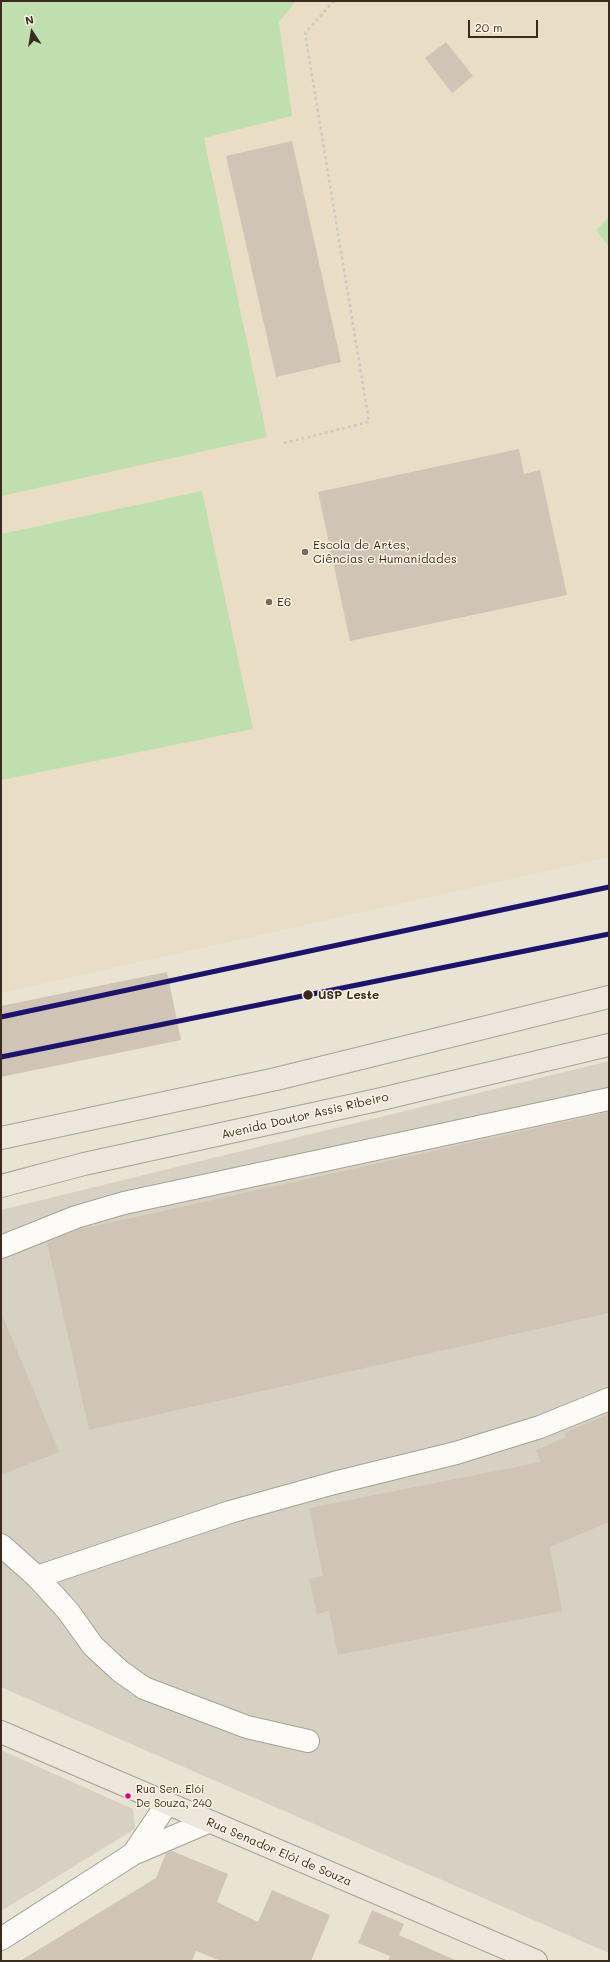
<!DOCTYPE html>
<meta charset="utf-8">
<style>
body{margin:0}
#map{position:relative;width:610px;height:1962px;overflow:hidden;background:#e8e3d3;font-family:Mali,sans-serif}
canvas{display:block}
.frame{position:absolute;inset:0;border:2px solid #3b2a1e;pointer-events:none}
.north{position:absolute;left:12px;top:12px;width:40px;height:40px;-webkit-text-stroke:3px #fcf5e5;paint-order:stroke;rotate:348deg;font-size:11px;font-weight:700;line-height:16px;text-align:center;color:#3b2a1e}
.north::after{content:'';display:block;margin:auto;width:14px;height:18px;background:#3b2a1e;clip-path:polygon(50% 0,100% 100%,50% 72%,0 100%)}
.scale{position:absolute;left:468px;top:20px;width:70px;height:18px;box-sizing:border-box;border:2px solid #3b2a1e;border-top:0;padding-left:5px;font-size:12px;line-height:14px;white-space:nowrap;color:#3b2a1e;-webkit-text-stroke:3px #fcf5e5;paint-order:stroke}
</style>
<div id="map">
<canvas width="610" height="1962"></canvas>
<div class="frame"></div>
<div class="north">N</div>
<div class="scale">20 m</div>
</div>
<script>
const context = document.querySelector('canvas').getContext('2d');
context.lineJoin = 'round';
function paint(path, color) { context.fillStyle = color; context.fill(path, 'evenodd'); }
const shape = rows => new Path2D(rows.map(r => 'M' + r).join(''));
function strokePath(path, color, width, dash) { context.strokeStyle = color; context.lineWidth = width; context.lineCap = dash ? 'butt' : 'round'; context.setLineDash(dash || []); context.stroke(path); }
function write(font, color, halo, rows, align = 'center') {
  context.font = font + ' Mali,sans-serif'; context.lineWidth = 3; context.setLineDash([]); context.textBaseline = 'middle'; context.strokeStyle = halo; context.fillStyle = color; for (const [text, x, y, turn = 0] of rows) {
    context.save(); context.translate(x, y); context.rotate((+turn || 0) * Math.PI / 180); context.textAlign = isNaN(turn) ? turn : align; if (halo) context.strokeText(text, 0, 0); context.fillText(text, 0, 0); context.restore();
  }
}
const built = shape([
 [1,1,609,1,609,217,596,230,609,247,609,857,1,993]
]);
const industrial = shape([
 [609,1061,609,1953,1,1687,1,1210],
 [1,1750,133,1809,135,1829,1,1911]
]);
const green = shape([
 [1,1,296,1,279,22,292,116,204,138,267,437,1,496],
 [609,217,609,247,596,230],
 [202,491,253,729,1,780,1,534]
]);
const building = shape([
 [446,42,473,76,452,93,425,58],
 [292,141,341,362,276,377,226,156],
 [519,449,524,474,540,470,567,595,350,641,318,492],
 [167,972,181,1040,1,1077,1,1006],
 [609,1112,609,1313,89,1430,47,1242,77,1230],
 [1,1312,59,1452,1,1475],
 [609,1414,609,1522,550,1547,562,1611,338,1655,329,1611,317,1614,309,1579,323,1576,309,1508,541,1462,536,1450,566,1437,564,1433],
 [172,1851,228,1874,217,1902,258,1922,272,1890,330,1915,311,1961,221,1961,196,1951,192,1961,20,1961,156,1878,166,1853],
 [372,1910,404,1924,399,1935,457,1961,388,1961,390,1956,358,1943]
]);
const path = shape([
 [284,443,369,422,305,33,334,1]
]);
const minor = shape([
 [1,1247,76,1217,124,1203,609,1099],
 [1,1545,37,1577,68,1611,93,1646,120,1671,144,1688,247,1727,308,1741],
 [37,1577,230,1512,334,1483,456,1453,540,1427,609,1399],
 [133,1854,167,1804],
 [1,1939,133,1854,208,1822]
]);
const major = shape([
 [1,1138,276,1079,609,997],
 [1,1186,84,1164,377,1100,609,1045],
 [1,1732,536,1961]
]);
const rail1 = shape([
 [1,1017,609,887],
 [1,1057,609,934]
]);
const markers = [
 [305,552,4,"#786b5d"],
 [269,602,4,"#786b5d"],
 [308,995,5.5,"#3b2a1e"],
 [128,1796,3.5,"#e5007d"]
];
const busNames = [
 ["Rua Sen. Elói",136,1790],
 ["De Souza, 240",136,1804]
];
const poiNames = [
 ["Escola de Artes,",313,545],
 ["Ciências e Humanidades",313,559],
 ["E6",277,602]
];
const stopNames = [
 ["USP Leste",318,995]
];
const streetNames = [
 ["Avenida Doutor Assis Ribeiro",305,1116,-13],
 ["Rua Senador Elói de Souza",279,1852,23]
];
paint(built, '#e9dec5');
paint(industrial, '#d7d1c4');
paint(green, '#bfdfaf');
paint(building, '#d0c4b6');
strokePath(minor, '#a6a196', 24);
strokePath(major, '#a6a196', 24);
strokePath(path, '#cbc9c4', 2.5, [3, 3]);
strokePath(minor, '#fcfbf8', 22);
strokePath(major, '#ede6dd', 22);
strokePath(rail1, '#1c146b', 5);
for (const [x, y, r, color] of markers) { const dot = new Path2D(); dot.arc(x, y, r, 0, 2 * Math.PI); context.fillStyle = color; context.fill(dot); strokePath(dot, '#fcf5e5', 1.5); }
write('11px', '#3b2a1e', '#fcf5e5', busNames, 'left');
write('12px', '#3b2a1e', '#fcf5e5', poiNames, 'left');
write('bold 12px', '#3b2a1e', '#fcf5e5', stopNames, 'left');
write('12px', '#3b2a1e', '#fcf5e5', streetNames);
</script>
